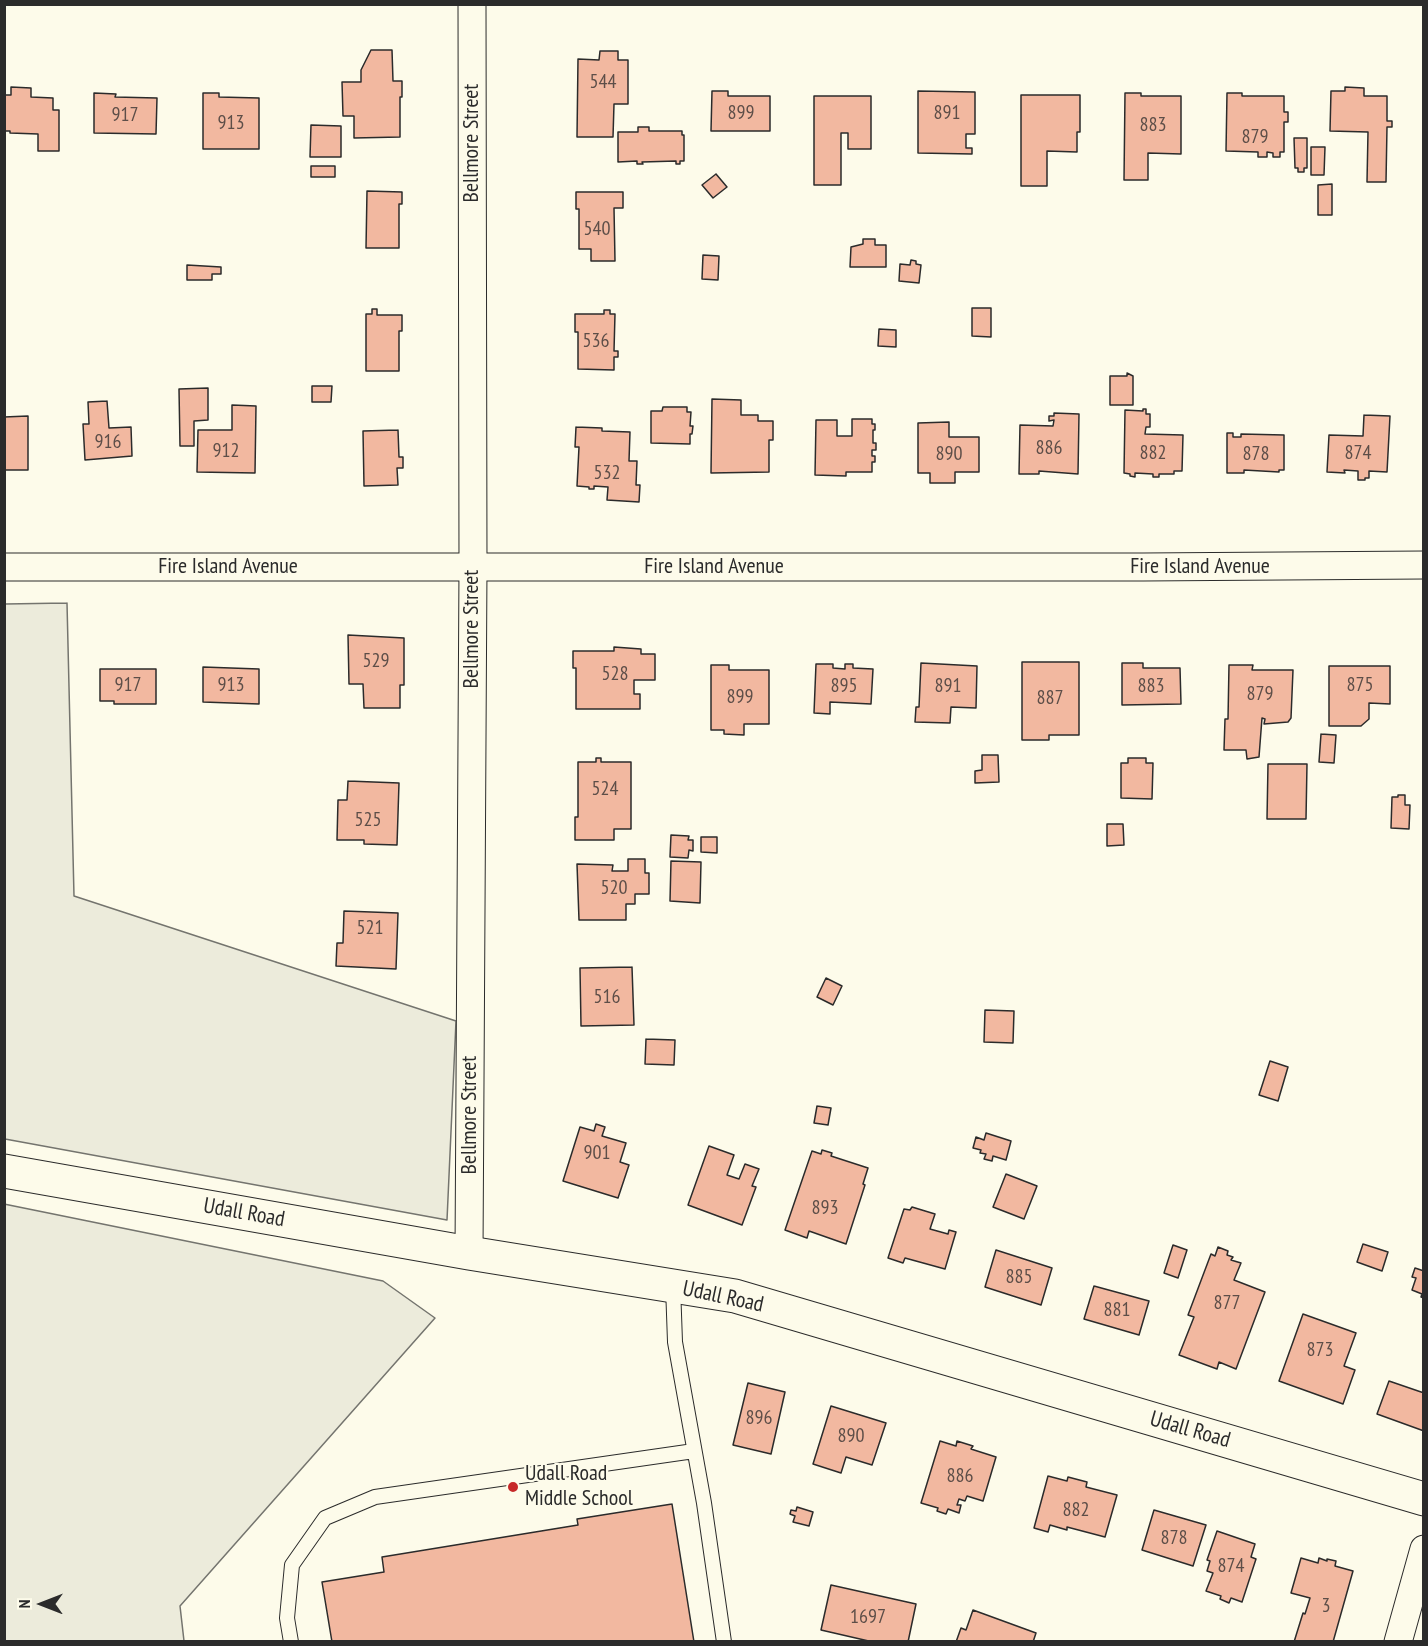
<!DOCTYPE html>
<style>
body{margin:0}
#map{position:relative;width:1428px;height:1646px;overflow:hidden;background:#fdfbea;font-family:"PT Sans Narrow",sans-serif}
canvas{display:block}
.frame{position:absolute;inset:0;border:6px solid #2b2b2b;pointer-events:none}
.north{position:absolute;left:12px;top:1574px;width:60px;height:60px;-webkit-text-stroke:4px #fdfbea;paint-order:stroke;rotate:270deg;font-size:16px;font-weight:700;line-height:24px;text-align:center;color:#2b2b2b}
.north::after{content:'';display:block;margin:auto;width:21px;height:27px;background:#2b2b2b;clip-path:polygon(50% 0,100% 100%,50% 72%,0 100%)}
</style>
<div id="map">
<canvas width="1428" height="1646"></canvas>
<div class="frame"></div>
<div class="north">N</div>
</div>
<script>
const context = document.querySelector('canvas').getContext('2d');
context.lineJoin = 'round';
function paint(path, color) { context.fillStyle = color; context.fill(path, 'evenodd'); }
const shape = rows => new Path2D(rows.map(r => 'M' + r).join(''));
function strokePath(path, color, width, dash) { context.strokeStyle = color; context.lineWidth = width; context.lineCap = dash ? 'butt' : 'round'; context.setLineDash(dash || []); context.stroke(path); }
function write(font, color, halo, rows, align = 'center') {
  context.font = font + ' "PT Sans Narrow",sans-serif'; context.lineWidth = 4.5; context.setLineDash([]); context.textBaseline = 'middle'; context.strokeStyle = halo; context.fillStyle = color; for (const [text, x, y, turn = 0] of rows) {
    context.save(); context.translate(x, y); context.rotate((+turn || 0) * Math.PI / 180); context.textAlign = isNaN(turn) ? turn : align; if (halo) context.strokeText(text, 0, 0); context.fillText(text, 0, 0); context.restore();
  }
}
const green = shape([
 [67,603,74,896,456,1021,447,1220,5,1139,5,604,67,603],
 [4,1204,383,1281,435,1318,180,1606,184,1641,5,1641,4,1204]
]);
const building = shape([
 [371,50,392,50,393,81,402,81,402,97,400,97,400,137,354,138,354,116,343,116,342,82,361,82,361,70,371,50],
 [600,51,618,51,618,60,628,60,628,104,614,104,613,137,577,137,578,59,599,60,600,51],
 [11,87,31,88,31,97,53,98,53,110,59,110,59,151,38,151,38,134,10,133,10,131,4,131,4,95,11,95,11,87],
 [1345,87,1364,88,1364,96,1387,96,1387,121,1392,121,1392,127,1387,127,1386,182,1367,182,1368,132,1330,131,1331,91,1345,91,1345,87],
 [712,91,728,91,728,96,770,96,770,131,711,131,712,91],
 [918,91,975,92,975,134,966,134,966,148,972,148,972,154,918,153,918,91],
 [94,93,116,94,115,97,157,98,156,134,94,133,94,93],
 [203,93,219,93,219,97,259,98,259,149,203,149,203,93],
 [1125,93,1141,93,1141,96,1181,96,1181,154,1148,153,1148,180,1124,180,1125,93],
 [1227,93,1242,93,1242,96,1284,96,1284,112,1288,112,1288,122,1284,122,1284,152,1280,152,1280,157,1273,157,1273,153,1267,152,1267,157,1258,157,1258,152,1226,151,1227,93],
 [1021,95,1080,95,1080,132,1077,132,1077,152,1047,151,1047,186,1021,186,1021,95],
 [814,96,871,96,871,149,848,149,848,133,841,133,841,185,814,185,814,96],
 [311,125,341,126,341,157,310,157,311,125],
 [638,127,649,127,649,131,682,131,682,135,684,135,684,161,680,161,680,164,676,164,676,161,642,162,643,164,637,164,637,161,618,162,618,132,638,132,638,127],
 [1294,138,1307,138,1307,168,1304,168,1304,172,1298,172,1298,168,1295,168,1294,138],
 [1311,147,1325,147,1324,175,1311,175,1311,147],
 [311,166,335,166,335,177,311,177,311,166],
 [716,174,727,187,713,198,702,185,716,174],
 [1332,184,1332,215,1318,215,1318,185,1332,184],
 [367,191,402,192,402,204,399,204,399,248,366,248,367,191],
 [576,192,623,192,623,208,614,208,615,261,591,261,591,249,579,249,579,209,576,209,576,192],
 [863,239,875,239,875,245,886,245,886,267,850,267,851,247,863,244,863,239],
 [703,255,719,256,718,280,702,279,703,255],
 [911,260,916,261,916,264,921,265,919,283,899,281,900,264,910,265,911,260],
 [187,265,221,267,221,274,212,274,212,280,187,280,187,265],
 [972,308,991,308,991,337,972,336,972,308],
 [372,309,377,309,377,315,402,315,402,331,399,331,399,371,366,371,366,314,372,314,372,309],
 [604,310,610,310,610,314,615,314,614,351,618,351,618,357,614,357,614,370,578,369,578,332,575,332,575,314,604,314,604,310],
 [879,329,896,330,896,347,878,346,879,329],
 [1127,373,1133,376,1133,405,1110,405,1110,376,1127,376,1127,373],
 [312,386,332,386,331,402,312,402,312,386],
 [208,388,208,420,194,421,194,446,180,446,179,389,208,388],
 [712,399,741,400,741,415,758,415,758,421,773,421,773,440,769,440,769,472,711,473,712,399],
 [107,401,109,428,131,427,132,456,85,460,83,424,89,424,88,402,107,401],
 [232,405,256,406,255,473,197,472,198,430,232,430,232,405],
 [663,407,687,407,687,412,691,412,690,426,693,426,692,434,690,434,690,444,651,443,651,411,662,411,663,407],
 [1143,409,1146,409,1146,414,1150,414,1150,427,1146,427,1145,434,1183,435,1182,471,1174,471,1174,474,1159,474,1159,477,1153,477,1153,474,1135,473,1135,477,1130,476,1130,474,1124,473,1125,410,1143,411,1143,409],
 [1054,413,1079,414,1078,474,1039,471,1039,474,1019,474,1020,425,1053,426,1054,420,1049,421,1049,416,1054,416,1054,413],
 [1364,415,1390,416,1387,472,1369,471,1369,478,1365,478,1365,480,1358,480,1358,471,1344,470,1345,473,1327,472,1329,435,1363,436,1364,415],
 [28,416,28,470,4,470,4,417,28,416],
 [852,419,872,419,872,424,875,424,875,430,873,430,873,443,876,443,876,450,872,450,872,456,875,456,875,462,872,462,872,472,846,472,846,476,815,475,816,420,837,420,837,436,852,436,852,419],
 [949,422,949,437,979,437,979,472,955,472,955,483,930,483,930,473,918,473,918,423,949,422],
 [576,427,602,428,602,431,630,432,629,461,637,461,636,485,640,485,639,502,607,500,608,487,594,486,594,489,589,489,589,487,577,486,579,447,575,447,576,427],
 [398,430,399,457,403,457,403,468,397,468,398,485,364,486,363,431,398,430],
 [1227,433,1233,433,1233,437,1241,437,1241,434,1284,435,1284,470,1279,470,1279,472,1244,470,1244,473,1227,473,1227,433],
 [348,635,404,638,404,685,400,685,400,708,364,708,363,684,349,684,348,635],
 [614,647,641,649,641,654,655,654,655,680,634,680,634,694,640,694,640,709,576,709,576,668,573,668,573,651,614,651,614,647],
 [1022,662,1079,662,1079,735,1049,735,1049,740,1022,740,1022,662],
 [921,663,977,666,976,708,951,707,950,723,915,722,916,707,919,707,921,663],
 [1122,663,1143,663,1143,668,1180,668,1181,704,1122,705,1122,663],
 [816,664,833,664,833,668,845,669,845,664,853,664,853,668,873,669,871,704,830,702,830,714,814,713,816,664],
 [711,665,729,665,729,670,769,670,769,724,744,724,744,735,724,734,724,730,711,730,711,665],
 [1229,665,1253,665,1252,670,1293,670,1291,718,1288,722,1264,724,1265,719,1262,718,1259,757,1247,759,1246,750,1224,750,1225,719,1228,719,1229,665],
 [1329,666,1390,666,1390,704,1369,703,1369,719,1361,726,1329,726,1329,666],
 [203,667,259,669,259,704,203,702,203,667],
 [100,669,156,669,156,704,114,704,114,701,100,701,100,669],
 [1321,734,1336,735,1334,763,1319,762,1321,734],
 [982,755,998,755,999,782,975,783,975,771,982,770,982,755],
 [596,758,601,758,601,762,631,762,631,829,614,829,614,840,575,840,575,817,578,817,578,762,596,762,596,758],
 [1128,758,1146,758,1146,763,1153,763,1152,799,1121,798,1121,763,1128,763,1128,758],
 [1268,764,1307,764,1306,819,1267,819,1268,764],
 [348,781,399,783,397,845,364,844,364,840,337,840,338,800,347,800,348,781],
 [1398,795,1405,795,1405,805,1410,805,1409,829,1391,828,1392,797,1398,797,1398,795],
 [1107,824,1123,824,1124,845,1107,846,1107,824],
 [671,835,689,836,688,840,693,840,693,851,689,850,688,858,670,857,671,835],
 [701,837,717,837,717,853,701,852,701,837],
 [628,859,645,859,645,873,649,873,649,894,635,894,635,904,626,904,626,920,579,920,577,864,613,865,612,871,628,871,628,859],
 [671,861,701,862,700,903,670,901,671,861],
 [344,911,398,913,396,969,336,966,337,943,343,943,344,911],
 [632,967,634,1025,581,1026,580,968,632,967],
 [826,978,842,986,833,1005,817,997,826,978],
 [985,1010,1014,1011,1013,1043,984,1042,985,1010],
 [646,1039,675,1040,674,1065,645,1064,646,1039],
 [1270,1061,1288,1067,1278,1101,1259,1095,1270,1061],
 [817,1106,831,1108,828,1125,814,1123,817,1106],
 [596,1124,605,1127,602,1136,626,1143,620,1162,629,1165,618,1198,563,1181,580,1127,594,1131,596,1124],
 [986,1133,1011,1141,1006,1160,993,1156,992,1161,984,1159,986,1154,980,1153,981,1150,973,1148,976,1137,984,1140,986,1133],
 [709,1146,734,1155,727,1175,739,1179,745,1164,759,1169,752,1186,756,1187,742,1225,688,1205,709,1146],
 [822,1150,832,1153,831,1156,868,1168,863,1184,865,1185,846,1244,809,1231,807,1238,785,1230,812,1151,821,1154,822,1150],
 [1006,1174,1037,1186,1024,1219,993,1207,1006,1174],
 [912,1207,935,1214,930,1229,948,1234,949,1230,956,1232,945,1269,905,1258,903,1263,888,1258,904,1209,910,1210,912,1207],
 [1363,1244,1388,1252,1382,1271,1357,1262,1363,1244],
 [1173,1245,1187,1250,1178,1278,1164,1273,1173,1245],
 [1218,1247,1228,1251,1227,1255,1233,1257,1231,1260,1241,1263,1234,1280,1265,1292,1236,1369,1219,1362,1217,1369,1179,1355,1194,1317,1188,1315,1211,1254,1215,1256,1218,1247],
 [996,1250,1052,1268,1041,1305,985,1287,996,1250],
 [1415,1268,1424,1271,1424,1298,1421,1297,1422,1294,1412,1290,1416,1278,1412,1277,1415,1268],
 [1094,1286,1149,1301,1139,1335,1084,1319,1094,1286],
 [1303,1314,1356,1333,1344,1366,1355,1370,1343,1404,1279,1381,1303,1314],
 [1389,1381,1424,1393,1424,1431,1377,1414,1389,1381],
 [748,1383,785,1392,771,1454,733,1445,748,1383],
 [831,1406,886,1423,872,1465,846,1457,841,1473,813,1464,831,1406],
 [940,1441,956,1446,957,1441,973,1446,971,1449,996,1457,983,1501,967,1496,965,1501,959,1499,957,1505,961,1505,959,1513,948,1509,946,1514,937,1511,938,1508,921,1503,940,1441],
 [1048,1476,1067,1481,1068,1477,1087,1482,1086,1487,1117,1495,1105,1537,1067,1527,1067,1530,1050,1525,1048,1532,1034,1528,1048,1476],
 [672,1504,694,1642,332,1642,322,1582,384,1572,382,1557,578,1525,577,1519,672,1504],
 [797,1507,813,1512,809,1526,793,1522,795,1516,790,1514,791,1510,796,1511,797,1507],
 [1154,1510,1206,1525,1193,1566,1142,1550,1154,1510],
 [1217,1531,1255,1544,1251,1557,1256,1559,1242,1602,1231,1598,1229,1603,1220,1599,1221,1596,1206,1591,1213,1573,1207,1571,1210,1561,1207,1560,1217,1531],
 [1301,1558,1318,1563,1319,1558,1327,1561,1327,1559,1336,1561,1335,1566,1353,1571,1333,1642,1294,1642,1303,1613,1305,1614,1310,1598,1291,1593,1301,1558],
 [831,1585,916,1604,908,1642,873,1642,821,1630,831,1585],
 [973,1610,1036,1633,1033,1642,956,1642,961,1628,966,1630,973,1610]
]);
const service = shape([
 [673,1286,675,1342,704,1503,724,1642],
 [291,1642,287,1618,292,1565,325,1518,375,1497,694,1451]
]);
const minor = shape([
 [4,567,1143,567,1424,565],
 [469,1253,473,567,472,4],
 [1398,1642,1424,1549]
]);
const tertiary = shape([
 [4,1171,469,1253,735,1296,1424,1499]
]);
const markers = [
 [513,1487,6,"#c62828"]
];
const numberNames = [
 ["544",603,82],
 ["899",741,113],
 ["891",947,113],
 ["917",125,115],
 ["913",231,123],
 ["883",1153,125],
 ["879",1255,137],
 ["540",597,229],
 ["536",596,341],
 ["916",108,442],
 ["886",1049,448],
 ["912",226,451],
 ["882",1153,453],
 ["874",1358,453],
 ["890",949,454],
 ["878",1256,454],
 ["532",607,473],
 ["529",376,661],
 ["528",615,674],
 ["917",128,685],
 ["913",231,685],
 ["875",1360,685],
 ["895",844,686],
 ["891",948,686],
 ["883",1151,686],
 ["879",1260,694],
 ["899",740,697],
 ["887",1050,698],
 ["524",605,789],
 ["525",368,820],
 ["520",614,888],
 ["521",370,928],
 ["516",607,997],
 ["901",597,1153],
 ["893",825,1208],
 ["885",1019,1277],
 ["877",1227,1303],
 ["881",1117,1310],
 ["873",1320,1350],
 ["896",759,1418],
 ["890",851,1436],
 ["886",960,1476],
 ["882",1076,1510],
 ["878",1174,1538],
 ["874",1231,1566],
 ["3",1326,1606],
 ["1697",868,1617]
];
const streetNames = [
 ["Bellmore Street",472,143,-90],
 ["Fire Island Avenue",228,567],
 ["Fire Island Avenue",714,567],
 ["Fire Island Avenue",1200,567],
 ["Bellmore Street",472,629,-90],
 ["Bellmore Street",470,1115,-90],
 ["Udall Road",244,1213,10],
 ["Udall Road",723,1297,12],
 ["Udall Road",1190,1430,16]
];
const poiNames = [
 ["Udall Road",525,1474],
 ["Middle School",525,1499]
];
paint(green, '#ecebdb');
strokePath(green, '#74746e', 1.5);
paint(building, '#f2b8a0');
strokePath(building, '#2b2b2b', 1.5);
strokePath(service, '#2b2b2b', 16);
strokePath(minor, '#2b2b2b', 29);
strokePath(tertiary, '#2b2b2b', 35);
strokePath(service, '#fdfbea', 14);
strokePath(minor, '#fdfbea', 27);
strokePath(tertiary, '#fdfbea', 33);
for (const [x, y, r, color] of markers) { const dot = new Path2D(); dot.arc(x, y, r, 0, 2 * Math.PI); context.fillStyle = color; context.fill(dot); strokePath(dot, '#fdfbea', 2); }
write('20px', '#5d4e48', null, numberNames);
write('22px', '#2b2b2b', '#fdfbea', streetNames);
write('22px', '#2b2b2b', '#fdfbea', poiNames, 'left');
</script>
